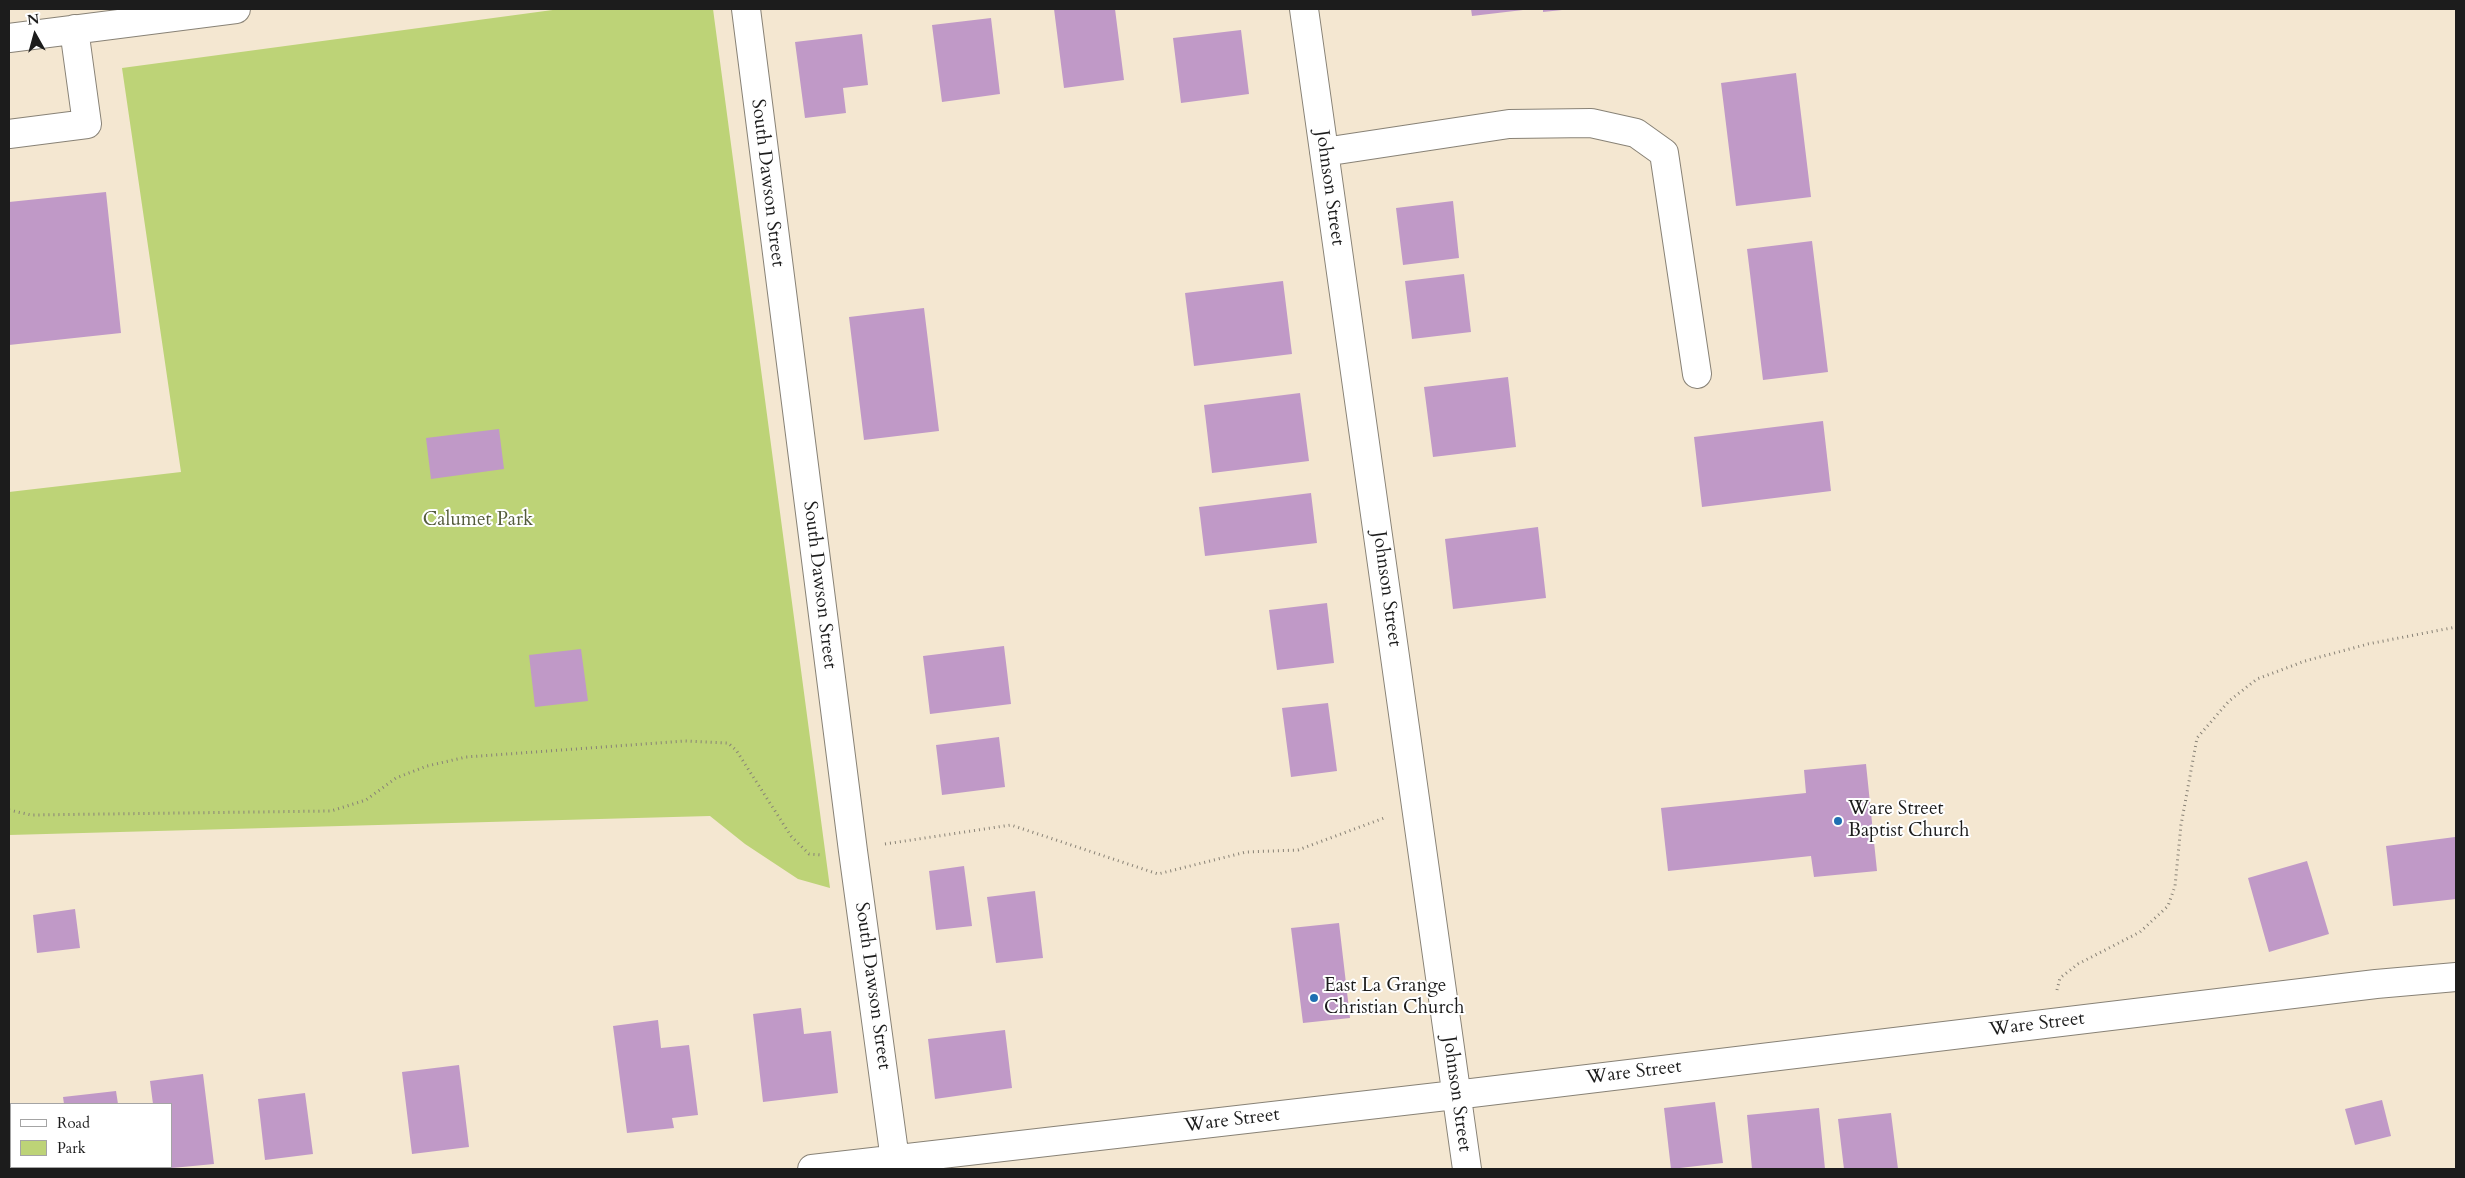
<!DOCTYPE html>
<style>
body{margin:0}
#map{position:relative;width:2465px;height:1178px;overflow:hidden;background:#f4e7d1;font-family:Cardo,serif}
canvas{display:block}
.frame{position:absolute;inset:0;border:10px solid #1c1c1c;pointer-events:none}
.legend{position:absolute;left:10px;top:1103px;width:162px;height:65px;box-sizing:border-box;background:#fff;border:1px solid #a4a4a4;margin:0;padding:6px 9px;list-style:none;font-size:15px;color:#1c1c1c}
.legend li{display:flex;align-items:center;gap:10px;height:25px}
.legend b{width:25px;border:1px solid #a4a4a4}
.north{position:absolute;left:10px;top:10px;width:50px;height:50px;-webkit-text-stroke:4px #fff;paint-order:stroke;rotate:353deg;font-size:14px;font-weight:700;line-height:20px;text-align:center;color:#1c1c1c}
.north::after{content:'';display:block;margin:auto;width:18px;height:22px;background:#1c1c1c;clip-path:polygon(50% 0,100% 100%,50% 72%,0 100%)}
</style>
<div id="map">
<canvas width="2465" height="1178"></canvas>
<div class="frame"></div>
<ul class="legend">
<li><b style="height:6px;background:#fff"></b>Road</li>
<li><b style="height:14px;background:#bdd377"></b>Park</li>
</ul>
<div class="north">N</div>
</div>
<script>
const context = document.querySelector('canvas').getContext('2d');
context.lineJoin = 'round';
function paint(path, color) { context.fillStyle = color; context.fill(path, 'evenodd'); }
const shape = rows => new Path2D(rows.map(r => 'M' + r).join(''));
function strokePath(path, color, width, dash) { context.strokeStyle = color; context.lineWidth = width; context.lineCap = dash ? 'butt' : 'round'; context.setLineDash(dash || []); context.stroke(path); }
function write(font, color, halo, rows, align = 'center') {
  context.font = font + ' Cardo,serif'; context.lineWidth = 4; context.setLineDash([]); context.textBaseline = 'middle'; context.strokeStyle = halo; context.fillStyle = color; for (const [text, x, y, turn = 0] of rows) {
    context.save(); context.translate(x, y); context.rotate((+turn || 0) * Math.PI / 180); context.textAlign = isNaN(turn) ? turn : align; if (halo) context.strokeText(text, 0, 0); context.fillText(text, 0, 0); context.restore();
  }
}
const green = shape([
 [560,9,713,9,830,888,798,879,745,844,710,816,9,835,9,492,181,472,122,68]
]);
const building = shape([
 [1054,9,1115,9,1124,80,1064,88],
 [1471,9,1523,9,1523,10,1472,16],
 [1543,9,1562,9,1562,10,1543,12],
 [991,18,1000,94,942,102,932,25],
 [1241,30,1249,94,1181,103,1173,38],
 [862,34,868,85,843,88,846,113,805,118,795,42],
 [1796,73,1811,197,1736,206,1721,83],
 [106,192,121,333,9,345,9,202],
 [1453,201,1459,258,1403,265,1396,208],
 [1812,241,1828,372,1763,380,1747,249],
 [1464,274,1471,332,1412,339,1405,281],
 [1283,281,1292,354,1194,366,1185,293],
 [924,308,939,431,864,440,849,317],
 [1508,377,1516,447,1433,457,1424,387],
 [1300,393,1309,461,1212,473,1204,405],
 [1823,421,1831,491,1702,507,1694,437],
 [499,429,504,469,431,479,426,438],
 [1311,493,1317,543,1205,556,1199,507],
 [1538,527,1546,598,1453,609,1445,539],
 [1327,603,1334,663,1277,670,1269,610],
 [1004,646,1011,704,930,714,923,656],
 [581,649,588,701,535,707,529,655],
 [1328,703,1337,771,1291,777,1282,708],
 [999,737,1005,787,942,795,936,745],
 [1866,764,1877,871,1814,877,1811,856,1668,871,1661,808,1806,793,1804,770],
 [2455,837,2456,899,2393,906,2386,846],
 [2307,861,2329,934,2269,952,2248,878],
 [964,866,972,926,936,930,929,871],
 [1035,891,1043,958,996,963,987,897],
 [75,909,80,948,37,953,33,915],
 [1339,923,1350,1018,1303,1023,1291,928],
 [801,1008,804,1034,831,1031,838,1093,763,1102,753,1014],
 [658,1020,661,1048,689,1045,698,1115,672,1118,674,1128,627,1133,613,1026],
 [1005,1030,1012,1088,935,1099,928,1039],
 [459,1065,469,1147,412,1154,402,1072],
 [203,1074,214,1164,161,1169,161,1167,171,1167,171,1104,153,1104,150,1081],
 [116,1091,118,1104,64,1104,63,1097],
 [305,1093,313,1154,265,1160,258,1099],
 [2382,1100,2391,1136,2355,1145,2345,1109],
 [1715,1102,1723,1163,1671,1169,1664,1108],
 [1819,1108,1825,1169,1752,1169,1747,1115],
 [1891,1113,1898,1169,1844,1169,1838,1119],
 [72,1167,125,1167,126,1169,72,1169]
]);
const path = shape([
 [9,810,31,815,331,811,366,800,396,778,427,766,466,757,685,741,728,743,736,750,791,836,809,854,821,855],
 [885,844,1011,825,1158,874,1246,852,1298,850,1384,818],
 [2057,990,2060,978,2078,964,2140,932,2168,906,2175,886,2181,825,2197,738,2229,701,2257,679,2305,661,2368,644,2456,627]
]);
const minor = shape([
 [746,9,853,851,895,1160],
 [1304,9,1467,1169],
 [9,38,236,9],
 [9,134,87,124,74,29],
 [1324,152,1509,124,1591,123,1636,133,1664,153,1697,374],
 [9,1128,11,1137],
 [18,1167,18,1169],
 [812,1169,1455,1095,2376,984,2456,977]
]);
const markers = [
 [1838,821,5,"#1f6fb2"],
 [1314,998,5,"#1f6fb2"]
];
const streetNames = [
 ["South Dawson Street",767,183,83],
 ["Johnson Street",1329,188,82],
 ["South Dawson Street",819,585,83],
 ["Johnson Street",1386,589,82],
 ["South Dawson Street",872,986,82],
 ["Ware Street",2037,1025,-7],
 ["Ware Street",1634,1073,-7],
 ["Johnson Street",1456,1094,82],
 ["Ware Street",1232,1121,-7]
];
const parkNames = [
 ["Calumet Park",478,521]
];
const poiNames = [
 ["Ware Street",1848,810],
 ["Baptist Church",1848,832],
 ["East La Grange",1324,987],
 ["Christian Church",1324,1009]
];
paint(green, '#bdd377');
paint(building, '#c099c7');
strokePath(minor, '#888276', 30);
strokePath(path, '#888276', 3, [1, 4]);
strokePath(minor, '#fff', 28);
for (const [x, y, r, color] of markers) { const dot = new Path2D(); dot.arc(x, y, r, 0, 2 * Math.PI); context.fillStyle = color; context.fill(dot); strokePath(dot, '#fff', 2); }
write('19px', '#1c1c1c', '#fff', streetNames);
write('19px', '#545c3c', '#fff', parkNames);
write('19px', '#1c1c1c', '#fff', poiNames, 'left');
</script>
